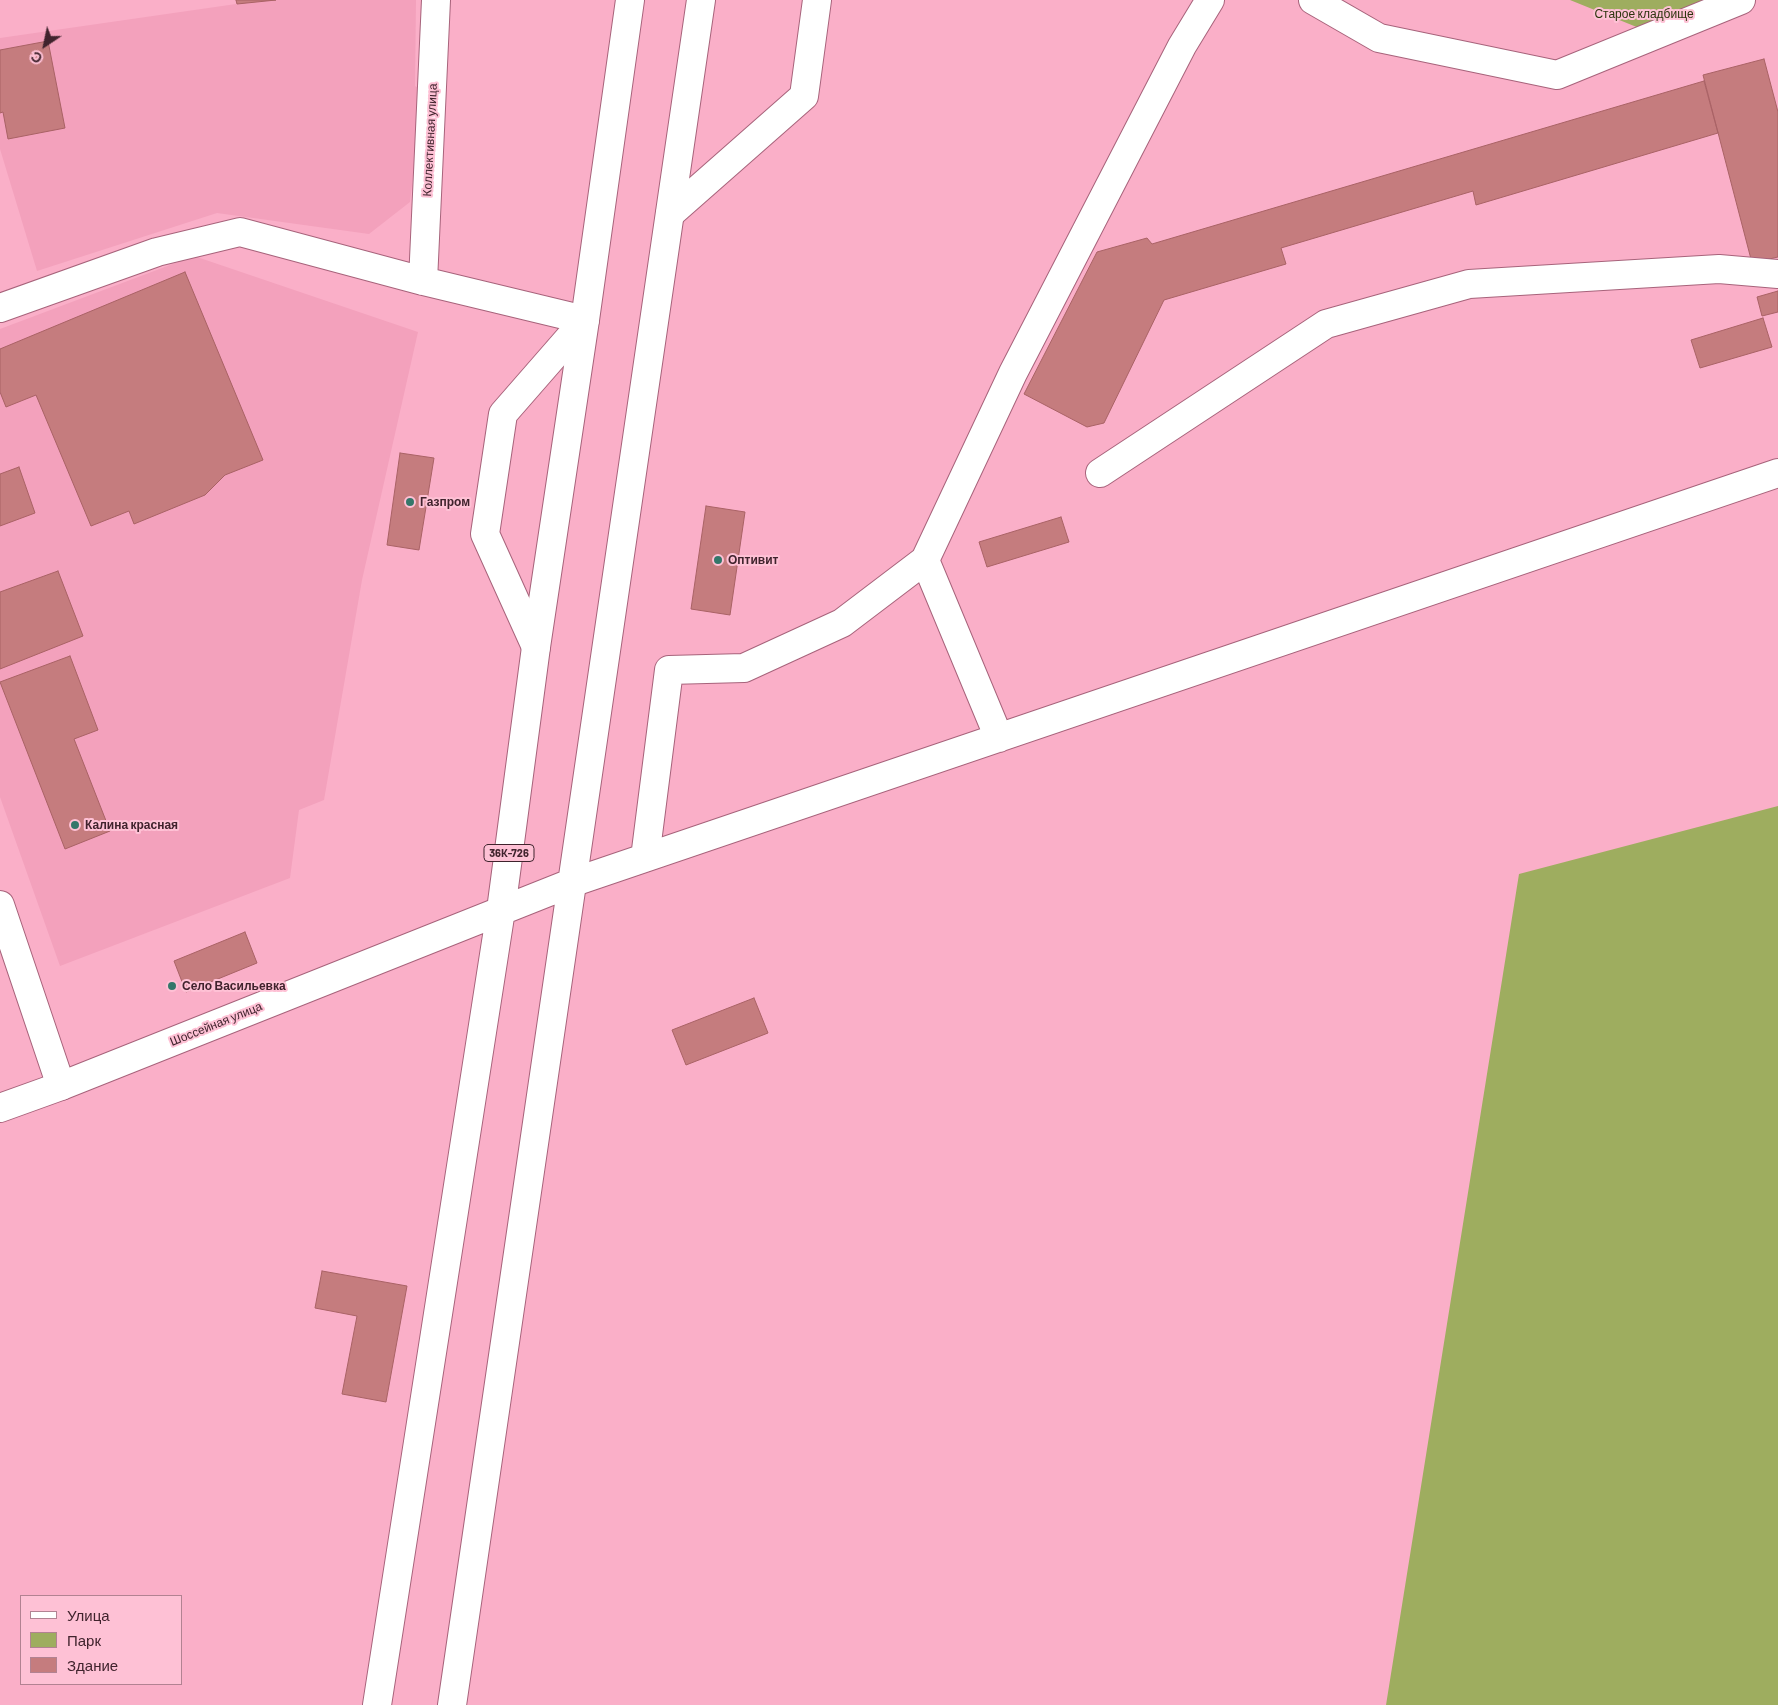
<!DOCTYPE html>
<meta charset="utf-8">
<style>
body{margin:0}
#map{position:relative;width:1778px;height:1705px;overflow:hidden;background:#faafc8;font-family:Barlow,sans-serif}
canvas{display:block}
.legend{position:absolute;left:20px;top:1595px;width:162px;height:90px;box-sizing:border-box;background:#fec1d5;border:1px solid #b28292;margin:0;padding:6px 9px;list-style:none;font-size:15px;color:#40232d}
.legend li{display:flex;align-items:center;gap:10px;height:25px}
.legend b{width:25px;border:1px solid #b28292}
.north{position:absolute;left:20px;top:20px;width:50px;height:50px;-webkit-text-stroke:4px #fec1d5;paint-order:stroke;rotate:214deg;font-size:14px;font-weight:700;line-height:20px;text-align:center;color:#40232d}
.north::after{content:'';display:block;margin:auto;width:18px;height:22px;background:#40232d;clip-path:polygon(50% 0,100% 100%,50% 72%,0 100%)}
</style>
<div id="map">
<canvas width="1778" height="1705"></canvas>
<ul class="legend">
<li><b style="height:6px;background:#fff"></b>Улица</li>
<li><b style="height:14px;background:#9ead5f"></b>Парк</li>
<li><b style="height:14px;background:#c57c7e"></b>Здание</li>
</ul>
<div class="north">С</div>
</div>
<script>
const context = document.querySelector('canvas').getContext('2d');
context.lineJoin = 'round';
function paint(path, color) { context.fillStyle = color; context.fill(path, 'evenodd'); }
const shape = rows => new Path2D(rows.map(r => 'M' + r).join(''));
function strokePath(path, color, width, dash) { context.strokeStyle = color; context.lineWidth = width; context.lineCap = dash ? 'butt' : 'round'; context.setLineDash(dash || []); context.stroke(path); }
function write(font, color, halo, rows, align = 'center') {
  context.font = font + ' Barlow,sans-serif'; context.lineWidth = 4; context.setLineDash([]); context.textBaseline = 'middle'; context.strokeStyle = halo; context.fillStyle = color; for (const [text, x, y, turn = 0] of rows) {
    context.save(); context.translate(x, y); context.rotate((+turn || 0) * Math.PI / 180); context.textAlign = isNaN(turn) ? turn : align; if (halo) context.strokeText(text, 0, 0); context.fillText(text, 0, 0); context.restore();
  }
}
const built = shape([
 [236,0,416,0,415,86,423,91,410,202,369,234,217,213,37,271,0,149,0,38,236,4],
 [194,256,418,332,362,580,324,800,299,810,290,878,60,966,0,797,0,329]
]);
const green = shape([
 [1570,0,1709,0,1644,30],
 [1778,806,1778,1705,1386,1705,1519,874]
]);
const building = shape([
 [236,0,276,0,237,4,236,0],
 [48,41,65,128,8,139,3,112,0,113,0,50,48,41],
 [1764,59,1778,112,1778,257,1752,263,1703,75,1764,59],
 [1704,81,1718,133,1476,205,1473,191,1281,248,1286,264,1164,300,1104,423,1087,427,1024,394,1097,252,1147,238,1152,244,1704,81],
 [185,272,263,460,225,475,205,495,134,524,129,511,91,526,36,395,6,407,0,392,0,349,185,272],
 [1778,291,1778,312,1762,316,1757,297,1778,291],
 [1763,318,1772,347,1700,368,1691,340,1763,318],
 [400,453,434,458,419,550,387,545,400,453],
 [19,467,35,513,0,526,0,474,19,467],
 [706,506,745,512,730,615,691,609,706,506],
 [1061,517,1069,542,987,567,979,542,1061,517],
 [58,571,83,636,0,669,0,592,58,571],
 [70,656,98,730,74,739,110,831,65,849,0,682,70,656],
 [245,932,257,963,186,992,174,961,245,932],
 [754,998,768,1033,686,1065,672,1030,754,998],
 [322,1271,407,1286,386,1402,342,1394,357,1316,315,1308,322,1271]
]);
const minor = shape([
 [1313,0,1379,38,1557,75,1741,0],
 [670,214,804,96,817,0],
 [423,281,436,0],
 [0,308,157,252,240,232,423,281,585,320,503,414,485,534,536,647],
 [1100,473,1326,324,1469,284,1719,269,1778,274],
 [925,560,999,738],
 [645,858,669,670,744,668,842,623,925,560,1013,373,1182,46,1210,0],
 [571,883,1778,473],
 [0,905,61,1086]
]);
const major = shape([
 [0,1108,61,1086,571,883],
 [377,1705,501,910,536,647,585,320,630,0],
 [452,1705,701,0]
]);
const markers = [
 [410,502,5,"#34776a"],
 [718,560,5,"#34776a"],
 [75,825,5,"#34776a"],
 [172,986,5,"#34776a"]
];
const shields = [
 [509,853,50]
];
const shieldNames = [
 ["36К-726",509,853]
];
const parkNames = [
 ["Старое кладбище",1644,14]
];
const streetNames = [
 ["Коллективная улица",430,140,-87],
 ["Шоссейная улица",216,1024,-22]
];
const poiNames = [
 ["Газпром",420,502],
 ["Оптивит",728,560],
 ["Калина красная",85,825],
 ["Село Васильевка",182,986]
];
paint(built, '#f3a1bc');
paint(green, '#9ead5f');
paint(building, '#c57c7e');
strokePath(building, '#a96265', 1);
strokePath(minor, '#a7637b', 30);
strokePath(major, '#a7637b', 30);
strokePath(minor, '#fff', 28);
strokePath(major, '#fff', 28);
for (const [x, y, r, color] of markers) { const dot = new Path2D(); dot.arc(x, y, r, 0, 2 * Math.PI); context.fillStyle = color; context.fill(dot); strokePath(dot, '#fec1d5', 2); }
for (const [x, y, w] of shields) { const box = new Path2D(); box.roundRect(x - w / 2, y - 8.5, w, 17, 4); context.fillStyle = '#fec1d5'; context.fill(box); strokePath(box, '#40232d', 1); }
write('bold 11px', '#40232d', null, shieldNames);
write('12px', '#2d340e', '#fec1d5', parkNames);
write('12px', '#40232d', '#fec1d5', streetNames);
write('bold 12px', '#40232d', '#fec1d5', poiNames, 'left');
</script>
